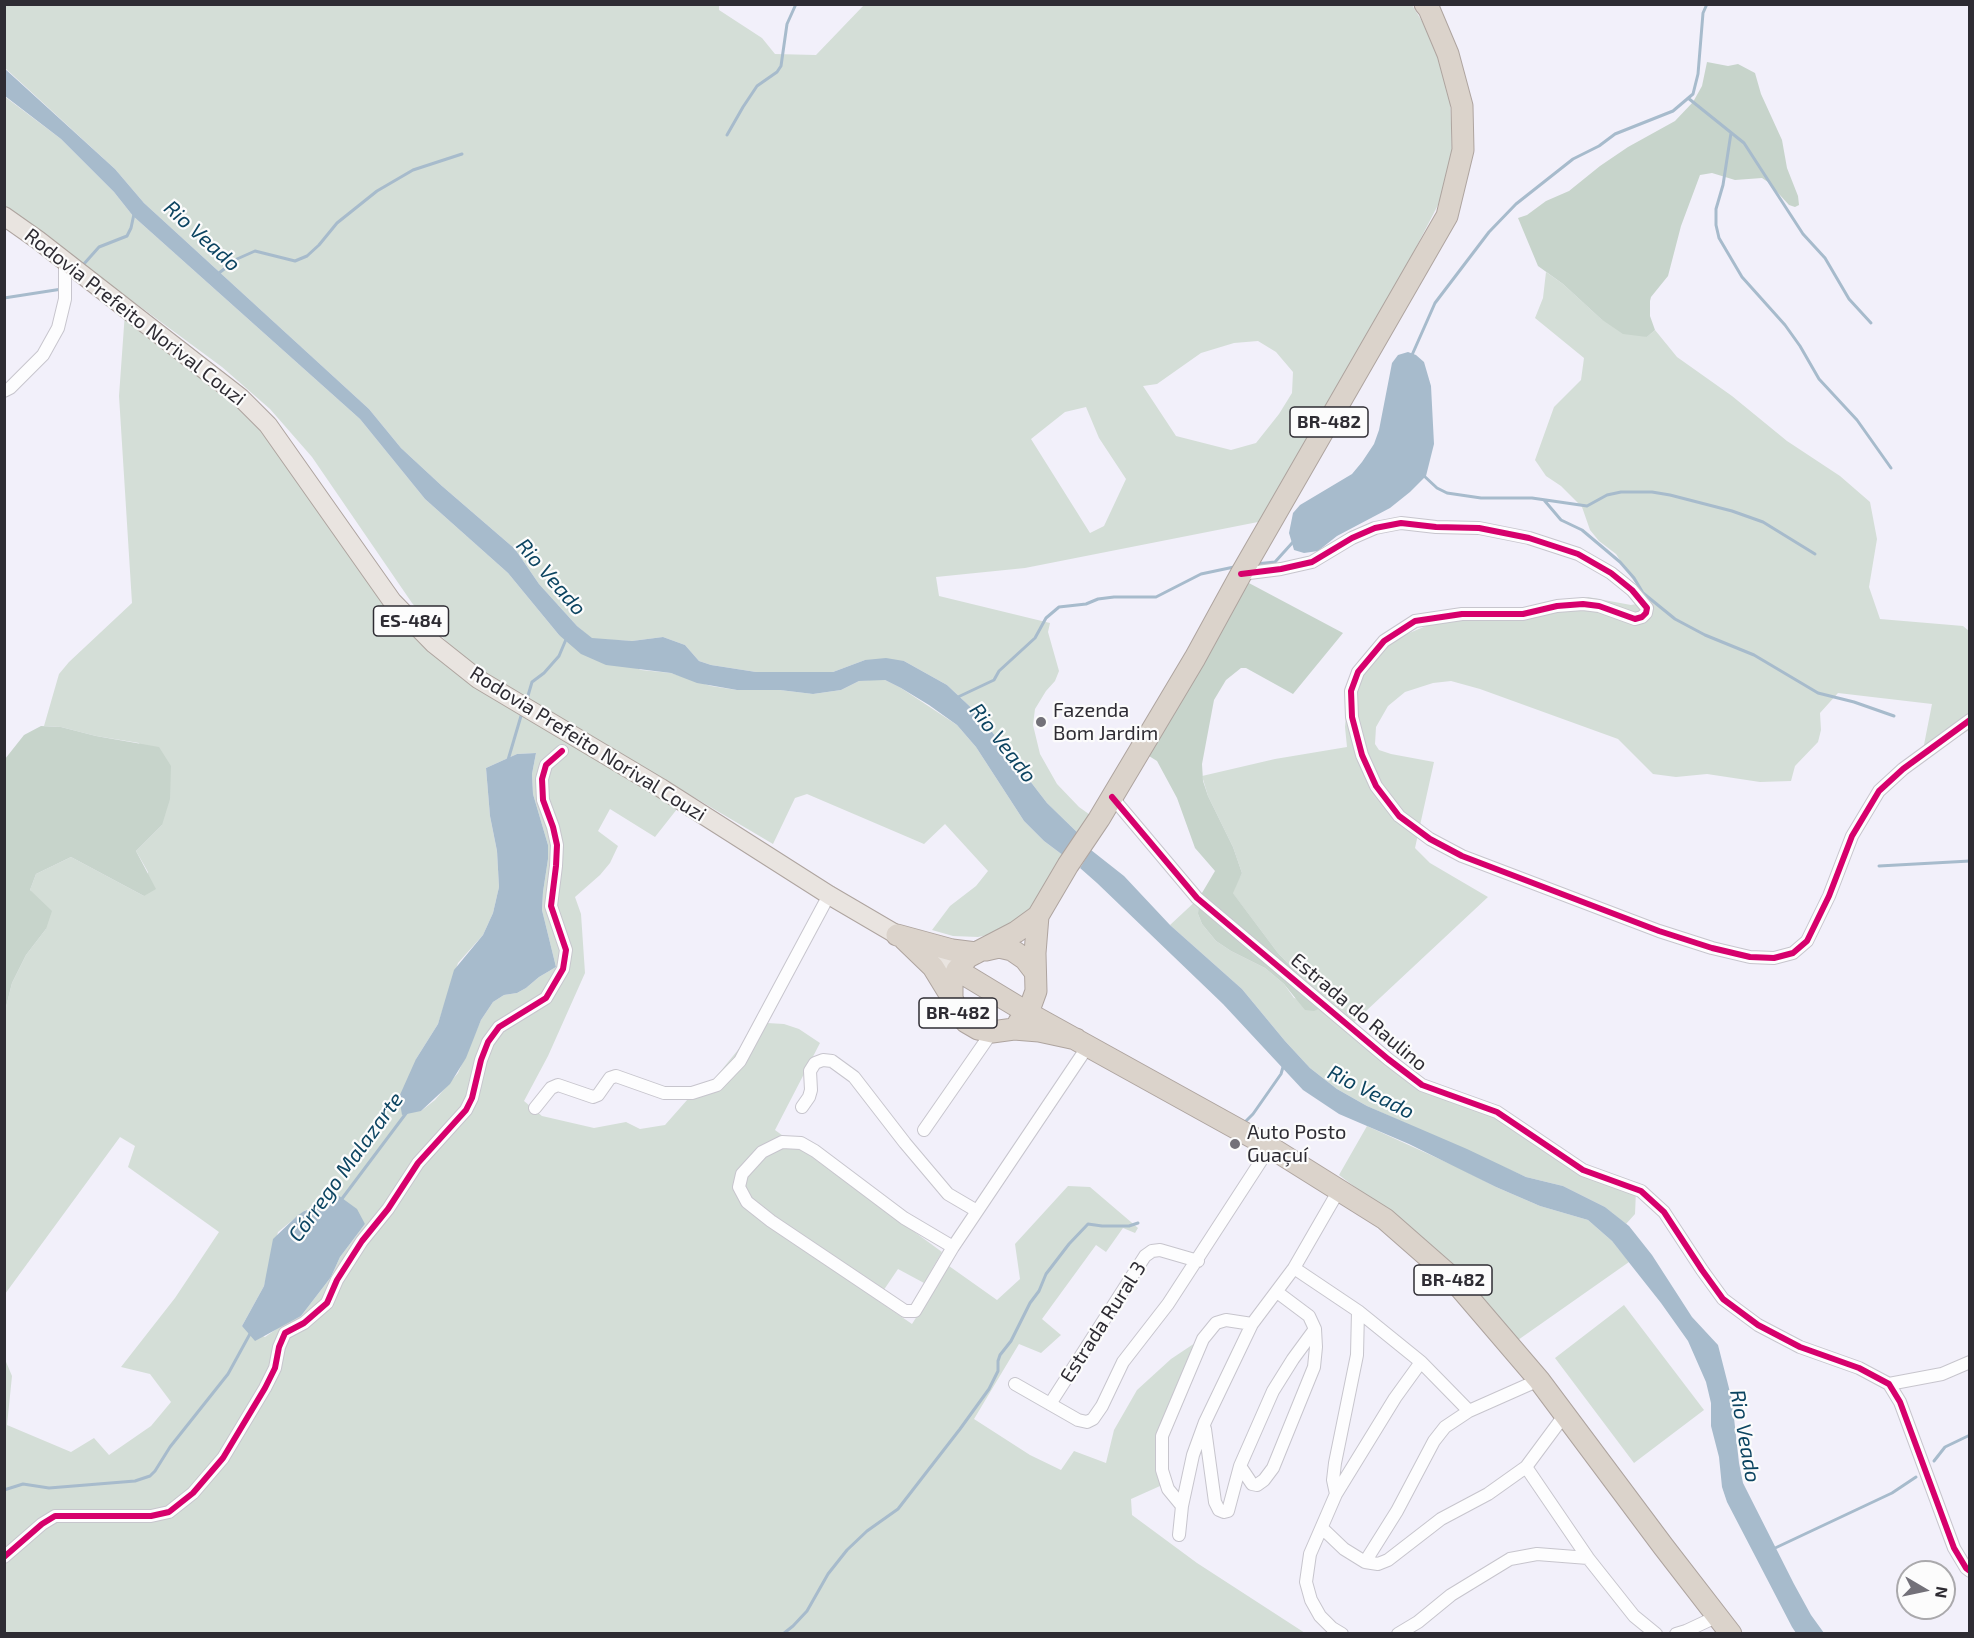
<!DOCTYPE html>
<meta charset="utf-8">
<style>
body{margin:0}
#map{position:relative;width:1974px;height:1638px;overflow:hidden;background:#f2f0fa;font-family:"Exo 2",sans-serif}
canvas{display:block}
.frame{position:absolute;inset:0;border:6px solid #2e2c33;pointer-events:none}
.north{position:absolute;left:1896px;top:1560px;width:60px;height:60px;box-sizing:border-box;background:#fcfcfc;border:2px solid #aaa9ac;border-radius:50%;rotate:99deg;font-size:16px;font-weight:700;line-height:24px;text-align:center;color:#2e2c33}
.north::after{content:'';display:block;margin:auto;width:21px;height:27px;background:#737179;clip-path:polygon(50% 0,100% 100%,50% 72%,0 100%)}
</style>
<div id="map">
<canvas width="1974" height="1638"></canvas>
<div class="frame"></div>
<div class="north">N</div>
</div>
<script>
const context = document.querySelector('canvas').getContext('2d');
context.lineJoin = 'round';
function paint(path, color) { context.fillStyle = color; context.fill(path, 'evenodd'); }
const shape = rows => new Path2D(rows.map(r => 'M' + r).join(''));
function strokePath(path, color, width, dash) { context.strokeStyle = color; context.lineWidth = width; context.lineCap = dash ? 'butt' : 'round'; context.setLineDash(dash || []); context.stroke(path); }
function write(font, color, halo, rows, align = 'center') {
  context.font = font + ' "Exo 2",sans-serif'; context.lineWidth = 4.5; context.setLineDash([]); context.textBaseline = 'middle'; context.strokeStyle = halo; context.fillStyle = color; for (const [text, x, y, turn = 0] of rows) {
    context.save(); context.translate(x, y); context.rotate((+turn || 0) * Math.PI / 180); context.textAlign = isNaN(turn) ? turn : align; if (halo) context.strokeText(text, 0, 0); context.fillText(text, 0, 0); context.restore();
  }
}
const green = shape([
 [4,5,719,5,719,10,762,38,775,54,816,55,864,5,1412,5,1438,47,1450,96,1452,151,1448,175,1438,205,1408,263,1263,521,1025,568,936,577,939,596,1050,623,1048,632,1059,671,1055,681,1046,691,1035,709,1033,725,1040,754,1057,784,1079,807,1093,817,1082,837,1047,803,979,715,947,685,904,661,865,660,833,672,756,672,711,665,699,661,685,645,663,637,632,641,592,639,577,626,539,584,515,549,442,486,401,448,369,409,144,203,115,169,5,68],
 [1258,341,1276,352,1293,372,1292,393,1279,414,1256,443,1231,450,1176,436,1143,386,1157,384,1201,353,1234,343],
 [1086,407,1099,438,1126,479,1104,526,1090,533,1031,439,1065,412],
 [4,96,61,139,114,192,133,216,360,419,425,499,508,573,559,635,641,670,671,673,711,686,737,690,780,690,813,694,841,690,859,681,870,680,885,680,901,688,957,725,976,747,1024,821,1044,841,1068,859,1045,898,1003,932,978,937,953,936,932,930,950,906,976,886,988,871,945,824,924,844,807,794,795,798,773,844,489,676,460,655,435,630,412,603,312,457,270,409,222,367,5,207],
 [1546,272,1563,284,1601,319,1647,337,1655,330,1677,357,1732,396,1787,441,1840,476,1870,502,1877,539,1869,587,1880,619,1963,626,1969,631,1969,730,1921,760,1932,704,1838,693,1820,713,1821,730,1818,742,1795,766,1791,781,1760,782,1707,774,1676,777,1653,774,1618,739,1480,689,1451,681,1433,683,1405,692,1388,706,1376,727,1375,744,1379,750,1391,754,1434,762,1415,848,1430,863,1488,897,1351,1025,1411,1079,1504,1120,1556,1153,1636,1191,1635,1214,1626,1224,1605,1207,1563,1186,1526,1177,1367,1106,1337,1089,1310,1068,1285,1041,1242,989,1170,925,1199,898,1198,914,1202,924,1216,941,1231,951,1265,968,1284,984,1294,998,1328,1005,1278,953,1232,892,1242,873,1233,847,1208,796,1202,776,1275,759,1347,747,1345,727,1347,705,1374,650,1402,636,1443,619,1548,607,1588,597,1631,605,1651,601,1633,580,1616,554,1599,541,1590,530,1582,507,1561,486,1546,476,1535,460,1554,407,1581,380,1584,358,1535,318,1543,298],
 [125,312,239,397,437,657,447,666,468,681,681,804,655,837,610,809,598,831,618,846,610,863,600,875,575,897,581,914,585,973,548,1056,524,1101,542,1116,594,1128,626,1122,640,1129,665,1125,695,1091,706,1089,742,1045,767,1023,784,1024,799,1029,820,1043,775,1130,942,1252,924,1283,898,1269,877,1300,912,1324,949,1266,997,1300,1020,1279,1015,1244,1068,1186,1090,1187,1138,1228,1135,1233,1123,1228,1106,1252,1096,1245,1042,1319,1061,1335,1041,1353,1019,1344,974,1419,1030,1455,1061,1470,1074,1451,1106,1463,1114,1430,1137,1390,1171,1359,1198,1341,1164,1441,1169,1482,1131,1499,1132,1515,1197,1563,1305,1633,5,1633,4,1357,12,1376,7,1425,71,1452,94,1438,109,1455,151,1426,171,1402,150,1374,121,1367,175,1298,219,1232,128,1167,135,1146,120,1137,5,1294,5,1011,12,983,26,955,46,929,30,890,36,874,71,857,144,896,148,872,136,851,162,825,139,743,96,736,61,727,44,726,59,674,69,662,132,603,119,396],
 [536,753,532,774,533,794,548,845,548,859,543,892,542,910,556,967,539,977,526,988,517,993,504,995,493,1002,481,1020,458,1073,435,1100,421,1111,416,1059,438,1024,458,963,483,935,493,913,499,887,497,851,490,816,486,768,517,754],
 [329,1200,365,1224,340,1257,331,1277,301,1316,285,1323,265,1337,242,1326,264,1286,278,1232,304,1211],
 [1367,1126,1457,1167,1496,1187,1540,1206,1588,1220,1612,1241,1629,1262,1518,1340,1471,1284,1428,1242,1339,1175],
 [1624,1305,1704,1410,1634,1463,1555,1358]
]);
const forest = shape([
 [1707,62,1728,66,1738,64,1755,73,1761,94,1782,140,1787,168,1798,196,1799,205,1795,207,1789,205,1768,182,1762,178,1735,180,1712,173,1700,175,1681,226,1668,276,1651,297,1650,301,1650,316,1655,330,1647,337,1623,334,1601,319,1563,284,1538,266,1518,218,1527,215,1546,201,1569,191,1600,166,1628,147,1675,121,1693,102,1702,86],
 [1247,582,1343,633,1293,694,1246,668,1241,668,1226,680,1214,700,1202,764,1203,781,1208,796,1233,847,1242,873,1233,893,1278,953,1328,1005,1314,1011,1305,1010,1284,984,1265,968,1231,951,1216,941,1202,924,1198,914,1199,898,1215,871,1195,848,1177,798,1157,761,1149,756],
 [41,726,61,727,96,736,159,747,171,766,170,799,162,825,136,851,156,889,144,896,71,857,36,874,30,890,52,911,46,929,26,955,12,983,5,1011,5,759,24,735]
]);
const water = shape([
 [4,68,115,169,144,203,369,409,401,448,442,486,515,549,539,584,577,626,592,638,632,641,663,637,685,645,699,661,711,665,756,672,833,672,865,660,886,658,904,661,947,685,979,715,1047,803,1082,837,1068,859,1044,841,1024,821,976,747,957,725,929,705,901,688,885,680,859,681,841,690,813,694,780,690,737,690,697,683,671,673,606,665,581,654,559,635,508,573,425,499,360,419,133,216,114,192,61,139,5,96],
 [1408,352,1416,355,1424,362,1431,386,1434,444,1426,476,1410,492,1390,508,1337,536,1318,551,1304,553,1294,550,1289,533,1293,513,1300,505,1352,474,1362,462,1374,444,1379,430,1392,363,1398,355],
 [536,753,532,774,533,794,548,845,548,859,543,892,542,910,556,967,539,977,526,988,517,993,504,995,493,1002,481,1020,466,1058,450,1084,421,1111,402,1115,399,1097,416,1059,438,1024,454,970,483,935,493,913,499,887,497,851,490,816,486,768,517,754],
 [1091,850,1124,876,1170,925,1242,989,1285,1041,1310,1068,1337,1089,1367,1106,1467,1149,1526,1177,1563,1186,1605,1207,1629,1226,1652,1255,1692,1317,1718,1345,1732,1400,1739,1463,1743,1483,1794,1584,1811,1615,1824,1633,1796,1633,1792,1627,1727,1502,1722,1487,1719,1457,1711,1426,1711,1403,1706,1382,1688,1341,1661,1303,1612,1241,1588,1220,1540,1206,1496,1187,1409,1144,1339,1114,1303,1090,1223,1004,1097,883,1080,868],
 [335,1193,357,1209,365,1224,340,1257,331,1277,301,1316,255,1341,242,1326,264,1286,273,1239,297,1216,304,1211,322,1205]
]);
const stream = shape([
 [1688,98,1744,143,1803,234,1825,258,1849,299,1871,323],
 [1731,133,1723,185,1716,209,1716,225,1719,238,1742,277,1785,325,1800,346,1819,379,1857,420,1891,468],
 [727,135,743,107,757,86,777,72,781,66,787,24,796,4],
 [83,265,99,247,127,236,131,228,134,214],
 [219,273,237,259,255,251,295,261,307,256,319,245,337,223,377,191,413,170,462,154],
 [4,298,62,289],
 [1412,355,1435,303,1489,232,1516,204,1573,159,1599,146,1615,134,1673,111,1693,94,1698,74,1703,13,1707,4],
 [1423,475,1437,488,1447,493,1481,498,1532,498,1587,506,1607,495,1621,492,1652,492,1670,495,1732,511,1763,522,1815,554],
 [1544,500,1561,520,1582,530,1620,562,1634,578,1643,593,1675,619,1705,635,1754,655,1818,693,1854,702,1894,716],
 [1256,564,1275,562,1293,542],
 [958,697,994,680,999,671,1035,638,1046,618,1059,607,1086,604,1098,599,1114,597,1156,597,1201,574,1234,567],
 [527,699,532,682,544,673,559,656,567,637],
 [508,760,521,716],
 [1879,866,1970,861],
 [1244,1123,1253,1114,1281,1074,1283,1067],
 [341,1200,407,1112],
 [1934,1461,1945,1447,1970,1435],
 [4,1490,23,1484,49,1488,135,1481,150,1476,155,1471,170,1447,228,1374,251,1332],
 [1773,1549,1892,1493,1916,1477],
 [783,1634,793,1626,807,1611,828,1574,847,1550,867,1531,898,1509,960,1429,989,1389,998,1371,998,1361,1000,1355,1011,1341,1030,1303,1039,1291,1046,1274,1069,1244,1088,1224,1102,1226,1129,1226,1138,1223]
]);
const street = shape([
 [4,391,10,388,43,355,58,328,65,299,65,261],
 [1241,574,1281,569,1312,562,1352,538,1375,528,1401,523,1436,527,1479,528,1529,538,1578,554,1611,573,1632,590,1647,608,1646,613,1642,617,1635,619,1599,606,1583,604,1557,606,1523,614,1462,614,1415,621,1384,641,1358,672,1351,691,1352,717,1362,755,1376,786,1399,816,1430,839,1462,856,1659,931,1712,948,1750,957,1774,958,1793,953,1807,941,1829,896,1852,836,1879,791,1903,769,1970,720],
 [1112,797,1197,898,1388,1059,1422,1085,1497,1112,1583,1170,1641,1191,1664,1212,1702,1270,1723,1299,1758,1325,1800,1347,1859,1368,1889,1384,1900,1402,1954,1548,1966,1568,1970,1571],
 [802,1107,809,1097,811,1090,810,1071,815,1063,823,1060,832,1061,854,1077,905,1143,948,1194,977,1211],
 [535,1108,551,1088,558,1085,593,1097,598,1095,610,1078,616,1076,664,1093,692,1093,717,1085,740,1061,829,895],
 [924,1130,992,1032],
 [953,1247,904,1218,815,1151,801,1143,782,1142,762,1152,742,1174,739,1187,747,1202,771,1221,905,1311,915,1311,953,1247,1088,1046],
 [1294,1268,1358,1311,1421,1362,1469,1411],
 [1015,1384,1078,1420,1087,1422,1093,1419,1102,1406,1123,1362,1168,1304,1270,1147],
 [1889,1384,1942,1374,1970,1362],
 [1050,1404,1145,1256,1152,1251,1160,1250,1198,1261],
 [1205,1429,1215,1502,1219,1510,1224,1512,1228,1511,1240,1466,1273,1391,1293,1359,1315,1329],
 [1240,1466,1252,1484,1257,1485,1264,1480,1273,1468,1314,1367,1316,1347,1315,1329,1309,1316,1277,1292],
 [1526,1467,1588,1558,1634,1616,1656,1634],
 [1336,1494,1333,1480,1335,1463,1357,1355,1358,1311],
 [1182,1506,1168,1489,1162,1470,1162,1436,1203,1339,1216,1323,1226,1320,1252,1324],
 [1322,1528,1344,1549,1365,1562,1378,1564,1388,1560,1441,1519,1488,1494,1526,1467,1566,1413],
 [1179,1535,1182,1506,1193,1455,1205,1422,1252,1324,1294,1268,1339,1190],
 [4,1557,42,1524,55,1516,151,1516,169,1512,193,1493,223,1458,265,1388,275,1368,279,1347,285,1333,304,1323,327,1303,337,1280,362,1241,388,1209,418,1163,466,1110,472,1098,481,1060,488,1042,499,1027,546,998,563,969,566,950,551,906,556,866,557,845,553,827,543,800,542,779,546,765,562,751],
 [1365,1562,1397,1511,1434,1441,1445,1427,1469,1411,1539,1380],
 [1342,1634,1332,1628,1320,1616,1311,1600,1306,1582,1310,1554,1336,1494,1395,1398,1421,1362],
 [1398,1634,1418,1622,1451,1595,1510,1559,1537,1554,1588,1558],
 [1676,1634,1686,1631,1718,1616]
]);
const primary = shape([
 [4,216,38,240,241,398,268,425,392,601,434,644,478,679,661,788,829,895,957,970]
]);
const highway = shape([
 [897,935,952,950,976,953],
 [904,939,933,967,952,998],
 [986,950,999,947,1012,950,1025,959,1035,972],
 [957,970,1028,1013,1270,1147,1385,1219,1450,1276,1539,1380,1663,1546,1731,1634],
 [1019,1022,1028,1013,1036,991,1035,953,1038,916],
 [1076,1039,1039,1031,1014,1029,992,1032,978,1029,966,1022,957,1011,952,998,952,983,957,970,968,957,1016,932,1038,916,1068,865,1099,819,1195,658,1241,574,1447,216,1463,150,1462,106,1448,54,1429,9,1425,4]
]);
const cycleway = shape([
 [1241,574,1281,569,1312,562,1352,538,1375,528,1401,523,1436,527,1479,528,1529,538,1578,554,1611,573,1632,590,1647,608,1646,613,1642,617,1635,619,1599,606,1583,604,1557,606,1523,614,1462,614,1415,621,1384,641,1358,672,1351,691,1352,717,1362,755,1376,786,1399,816,1430,839,1462,856,1659,931,1712,948,1750,957,1774,958,1793,953,1807,941,1829,896,1852,836,1879,791,1903,769,1970,720],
 [1112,797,1197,898,1388,1059,1422,1085,1497,1112,1583,1170,1641,1191,1664,1212,1702,1270,1723,1299,1758,1325,1800,1347,1859,1368,1889,1384,1900,1402,1954,1548,1966,1568,1970,1571],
 [4,1557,42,1524,55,1516,151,1516,169,1512,193,1493,223,1458,265,1388,275,1368,279,1347,285,1333,304,1323,327,1303,337,1280,362,1241,388,1209,418,1163,466,1110,472,1098,481,1060,488,1042,499,1027,546,998,563,969,566,950,551,906,556,866,557,845,553,827,543,800,542,779,546,765,562,751]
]);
const markers = [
 [1041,722,6,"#737179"],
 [1235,1144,6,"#737179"]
];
const shields = [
 [1329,422,78],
 [411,621,75],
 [958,1013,78],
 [1453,1280,78]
];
const shieldNames = [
 ["BR-482",1329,422],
 ["ES-484",411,621],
 ["BR-482",958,1013],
 ["BR-482",1453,1280]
];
const streetNames = [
 ["Rodovia Prefeito Norival Couzi",135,317,38],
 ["Rodovia Prefeito Norival Couzi",588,744,32],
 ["Estrada do Raulino",1359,1012,40],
 ["Estrada Rural 3",1103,1322,-57]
];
const poiNames = [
 ["Fazenda",1053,710],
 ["Bom Jardim",1053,733],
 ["Auto Posto",1247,1132],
 ["Guaçuí",1247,1155]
];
const waterNames = [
 ["Rio Veado",202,236,42],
 ["Rio Veado",551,577,49],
 ["Rio Veado",1003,743,52],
 ["Rio Veado",1371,1092,27],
 ["Córrego Malazarte",346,1167,-54],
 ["Rio Veado",1745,1436,80]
];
paint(green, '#d4ded7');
paint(forest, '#c7d4cb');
paint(water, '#a7bbcc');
strokePath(stream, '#a7bbcc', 3);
strokePath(street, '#c7c5cd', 14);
strokePath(primary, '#aea49f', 20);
strokePath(highway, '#aea49f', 23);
strokePath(street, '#fdfdfe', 12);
strokePath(primary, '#e9e4e0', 18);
strokePath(highway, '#dbd3cb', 21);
strokePath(cycleway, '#d6006c', 6);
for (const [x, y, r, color] of markers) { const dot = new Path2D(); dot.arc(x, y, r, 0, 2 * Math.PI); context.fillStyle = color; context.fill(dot); strokePath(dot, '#fcfcfc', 2); }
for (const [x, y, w] of shields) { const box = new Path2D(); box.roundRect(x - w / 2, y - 15, w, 30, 4.5); context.fillStyle = '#fcfcfc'; context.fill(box); strokePath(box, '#2e2c33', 1.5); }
write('bold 18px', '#2e2c33', null, shieldNames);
write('20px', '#2e2c33', '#fcfcfc', streetNames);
write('20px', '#2e2c33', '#fcfcfc', poiNames, 'left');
write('italic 21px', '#0c4461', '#fcfcfc', waterNames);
</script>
